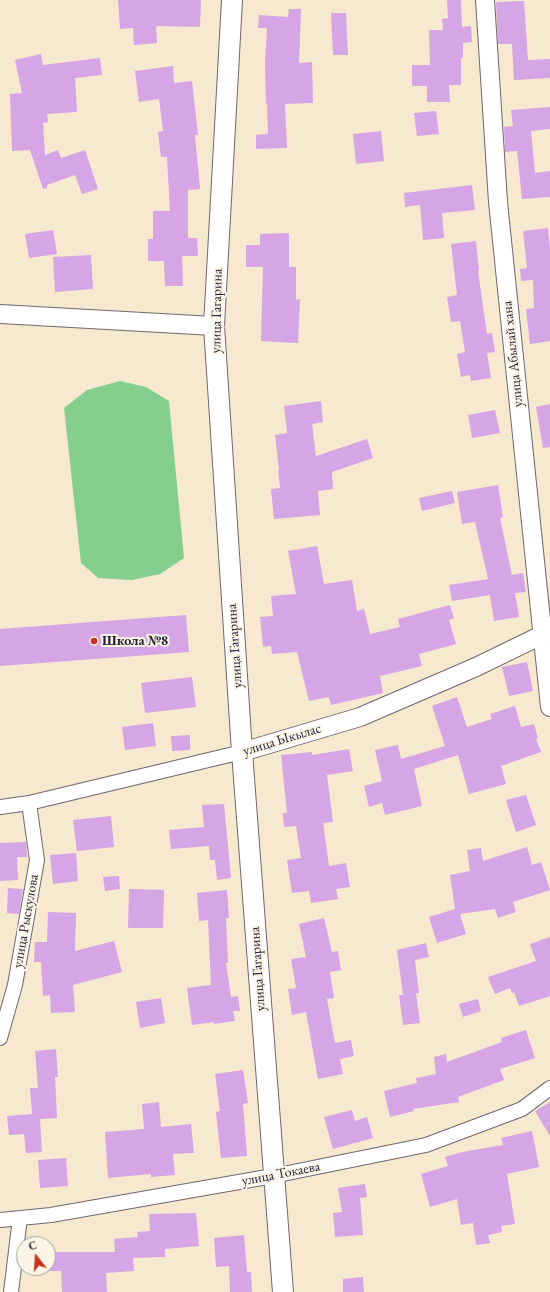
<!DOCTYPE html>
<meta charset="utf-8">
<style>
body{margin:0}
#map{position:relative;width:550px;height:1292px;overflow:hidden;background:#f7e8d0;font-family:"EB Garamond",serif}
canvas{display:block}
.north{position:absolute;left:16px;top:1236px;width:40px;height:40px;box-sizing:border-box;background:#fcf5e5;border:1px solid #a5a1a1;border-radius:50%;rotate:343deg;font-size:11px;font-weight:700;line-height:16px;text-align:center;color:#22223b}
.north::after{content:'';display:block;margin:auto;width:14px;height:18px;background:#c8321e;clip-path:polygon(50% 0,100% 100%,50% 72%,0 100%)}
</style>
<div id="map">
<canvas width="550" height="1292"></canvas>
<div class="north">С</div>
</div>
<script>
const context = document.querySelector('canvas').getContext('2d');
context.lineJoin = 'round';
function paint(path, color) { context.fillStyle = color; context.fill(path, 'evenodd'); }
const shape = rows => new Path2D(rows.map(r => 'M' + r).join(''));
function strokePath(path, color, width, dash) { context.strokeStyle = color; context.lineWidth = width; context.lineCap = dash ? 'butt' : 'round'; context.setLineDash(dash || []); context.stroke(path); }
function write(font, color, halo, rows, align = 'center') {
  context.font = font + ' "EB Garamond",serif'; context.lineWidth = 4; context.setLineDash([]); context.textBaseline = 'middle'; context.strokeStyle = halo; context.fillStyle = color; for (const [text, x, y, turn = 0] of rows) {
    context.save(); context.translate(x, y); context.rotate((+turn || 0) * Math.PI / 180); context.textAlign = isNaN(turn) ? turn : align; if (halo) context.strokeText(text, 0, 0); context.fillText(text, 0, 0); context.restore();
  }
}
const green = shape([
 [120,381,146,387,169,401,184,558,160,574,132,580,98,578,81,563,64,408,87,390]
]);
const building = shape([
 [118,0,201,0,200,27,156,26,157,43,134,45,133,28,120,29],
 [447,0,461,0,462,27,471,26,472,42,463,43,463,58,461,58,461,85,449,85,450,102,427,102,427,86,412,86,412,65,430,65,429,30,443,30,442,19,448,18],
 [524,1,528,60,550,59,550,78,514,80,512,44,498,44,496,2],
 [289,9,301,9,299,63,312,62,313,103,285,104,287,148,256,149,256,135,268,134,267,104,266,104,265,63,267,28,258,28,259,15,288,17],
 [331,13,346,13,348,55,333,55],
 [41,54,43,65,100,58,102,75,75,78,77,112,47,114,48,122,43,123,45,155,58,150,61,158,85,150,98,189,82,194,75,175,47,185,47,188,43,189,30,150,12,151,10,94,22,93,15,60],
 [173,66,174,83,192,81,198,135,195,135,200,189,188,190,188,238,197,238,198,256,182,256,183,286,165,286,164,261,148,261,148,239,153,239,153,211,170,211,167,157,161,157,158,132,163,131,159,99,139,102,135,71],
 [550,107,550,129,531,131,535,173,550,171,550,197,522,199,517,151,505,152,504,127,513,126,511,110],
 [436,111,439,134,417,136,414,113],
 [381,131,384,161,356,164,353,134],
 [472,185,475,210,442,213,444,238,423,240,420,205,405,207,404,193],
 [548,228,550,250,550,341,530,344,526,309,534,308,533,280,521,281,520,269,527,268,523,231],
 [53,230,57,254,29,258,25,234],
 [289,233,289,267,296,267,296,300,300,299,298,343,261,341,263,267,246,267,246,245,260,245,260,234],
 [476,241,479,271,478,271,487,334,492,333,495,352,487,353,491,378,471,381,470,375,461,377,457,354,465,352,460,321,451,322,447,297,457,295,451,244],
 [91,255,93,289,55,292,53,257],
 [321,401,323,422,312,424,316,456,367,439,373,458,332,472,333,489,318,491,320,515,274,519,271,489,280,488,278,470,279,470,275,435,287,433,284,406],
 [550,404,550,447,543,448,536,407],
 [495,410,500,433,472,438,468,415],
 [498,485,503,517,500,518,512,575,523,573,526,592,515,593,519,617,494,621,490,595,452,601,449,585,488,579,475,522,462,524,457,492],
 [452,491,455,503,422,511,419,498],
 [317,546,324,584,352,580,357,611,364,609,370,634,400,627,398,619,450,605,454,618,449,620,456,644,419,654,422,666,380,676,383,693,331,705,329,697,309,701,297,652,272,654,271,646,263,647,260,617,273,616,271,596,296,594,288,551],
 [186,615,189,652,0,666,0,629],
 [527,662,533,691,509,696,502,667],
 [192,677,196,707,145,713,141,683],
 [457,697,467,727,492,719,490,714,515,706,521,727,534,724,538,738,536,739,541,752,501,766,506,784,469,794,458,755,414,769,422,806,385,815,382,803,369,807,364,786,382,781,375,750,398,745,401,759,445,746,432,706],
 [153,723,156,746,125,750,122,727],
 [190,735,190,750,172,751,171,736],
 [349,749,353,771,327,775,333,822,323,823,329,866,346,863,350,887,336,889,338,899,311,903,309,891,292,893,287,860,301,858,296,826,284,827,283,813,287,813,281,755,312,752,312,755],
 [526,795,536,825,516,832,506,800],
 [224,804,231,878,217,880,215,860,210,860,209,846,171,849,169,830,204,827,202,805],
 [111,816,114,847,77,851,73,820],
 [26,842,27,857,17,857,18,880,0,881,0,843],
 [527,847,532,865,541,862,550,890,513,902,516,912,498,918,495,909,460,914,466,934,437,943,429,917,455,909,450,875,470,871,467,850,481,848,483,861],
 [76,853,78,881,53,884,50,855],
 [119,876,120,889,105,891,103,877],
 [8,888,23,889,19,914,7,913],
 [129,889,164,890,163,928,128,928],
 [227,890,229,918,226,918,228,963,226,963,231,997,238,996,240,1011,233,1011,235,1021,214,1024,214,1022,192,1025,187,988,211,985,208,920,199,921,197,893],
 [48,912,76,913,75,951,114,941,122,972,73,985,75,1012,51,1013,50,995,43,996,41,962,34,962,35,942,47,942],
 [324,918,332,952,338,951,341,970,330,972,334,998,327,999,335,1043,351,1040,354,1056,340,1059,343,1074,318,1079,306,1012,292,1015,288,989,296,988,291,959,306,957,299,924],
 [550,937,550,996,519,1006,514,992,512,993,510,988,495,994,488,977,536,961,530,944],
 [426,943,429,957,415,960,419,993,416,993,420,1023,403,1025,399,995,403,995,397,950],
 [161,998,165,1023,140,1028,136,1002],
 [478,999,481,1011,463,1017,459,1004],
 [526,1030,535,1058,500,1069,504,1080,458,1097,459,1102,413,1109,414,1111,390,1117,384,1091,417,1083,416,1078,436,1074,434,1057,446,1054,447,1062,502,1042,501,1038],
 [56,1049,58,1077,55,1077,57,1118,40,1119,42,1152,26,1153,24,1134,9,1135,7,1116,32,1114,30,1088,38,1088,35,1051],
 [243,1070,248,1103,243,1104,247,1156,221,1158,216,1112,220,1111,215,1074],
 [159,1102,161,1127,191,1124,194,1153,173,1154,175,1175,151,1177,151,1174,108,1178,105,1132,144,1129,142,1104],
 [550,1102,550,1136,535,1111],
 [352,1110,355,1121,367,1117,373,1138,333,1149,324,1117],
 [532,1131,539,1167,507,1174,515,1224,501,1226,502,1232,488,1235,490,1243,476,1245,473,1223,461,1225,457,1199,430,1207,421,1174,448,1166,445,1157,462,1152,503,1145,501,1138],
 [66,1158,68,1186,40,1188,38,1160],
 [365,1184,367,1197,360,1198,363,1235,335,1237,333,1213,342,1212,338,1188],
 [196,1213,199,1246,165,1249,165,1257,133,1258,134,1271,106,1273,107,1292,62,1292,61,1271,48,1271,48,1252,115,1252,114,1239,138,1237,137,1232,150,1231,149,1214],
 [244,1235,247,1272,251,1272,252,1292,230,1292,229,1266,216,1267,214,1238],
 [363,1277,364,1292,343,1292,343,1279]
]);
const minor = shape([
 [0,807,29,803,242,752],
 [0,1038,15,985,37,860,29,803],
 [0,1220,51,1215,273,1176,426,1145,522,1109,550,1088],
 [11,1292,20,1218]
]);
const tertiary = shape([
 [485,0,498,202,550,707],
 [0,314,214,326],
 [242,752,360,717,476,667,550,631]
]);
const secondary = shape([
 [232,0,214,326,242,752,283,1292]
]);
const markers = [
 [94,641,4,"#c8321e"]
];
const streetNames = [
 ["улица Гагарина",217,311,-89],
 ["улица Абылай хана",513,354,-96],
 ["улица Гагарина",235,646,-94],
 ["улица Ыкылас",282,740,-17],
 ["улица Рыскулова",26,921,-80],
 ["улица Гагарина",258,969,-94],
 ["улица Токаева",281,1174,-11]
];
const poiNames = [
 ["Школа №8",102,641]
];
paint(green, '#84cf8d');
paint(building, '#d5a5e5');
strokePath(minor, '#6d676f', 16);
strokePath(tertiary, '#6d676f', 20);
strokePath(secondary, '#6d676f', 22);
strokePath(minor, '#fff', 14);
strokePath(tertiary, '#fff', 18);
strokePath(secondary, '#fff', 20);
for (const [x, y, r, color] of markers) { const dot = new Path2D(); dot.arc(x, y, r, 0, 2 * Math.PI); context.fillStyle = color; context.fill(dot); strokePath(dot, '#fcf5e5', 1.5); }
write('14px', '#22223b', '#fcf5e5', streetNames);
write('bold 14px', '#22223b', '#fcf5e5', poiNames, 'left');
</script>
